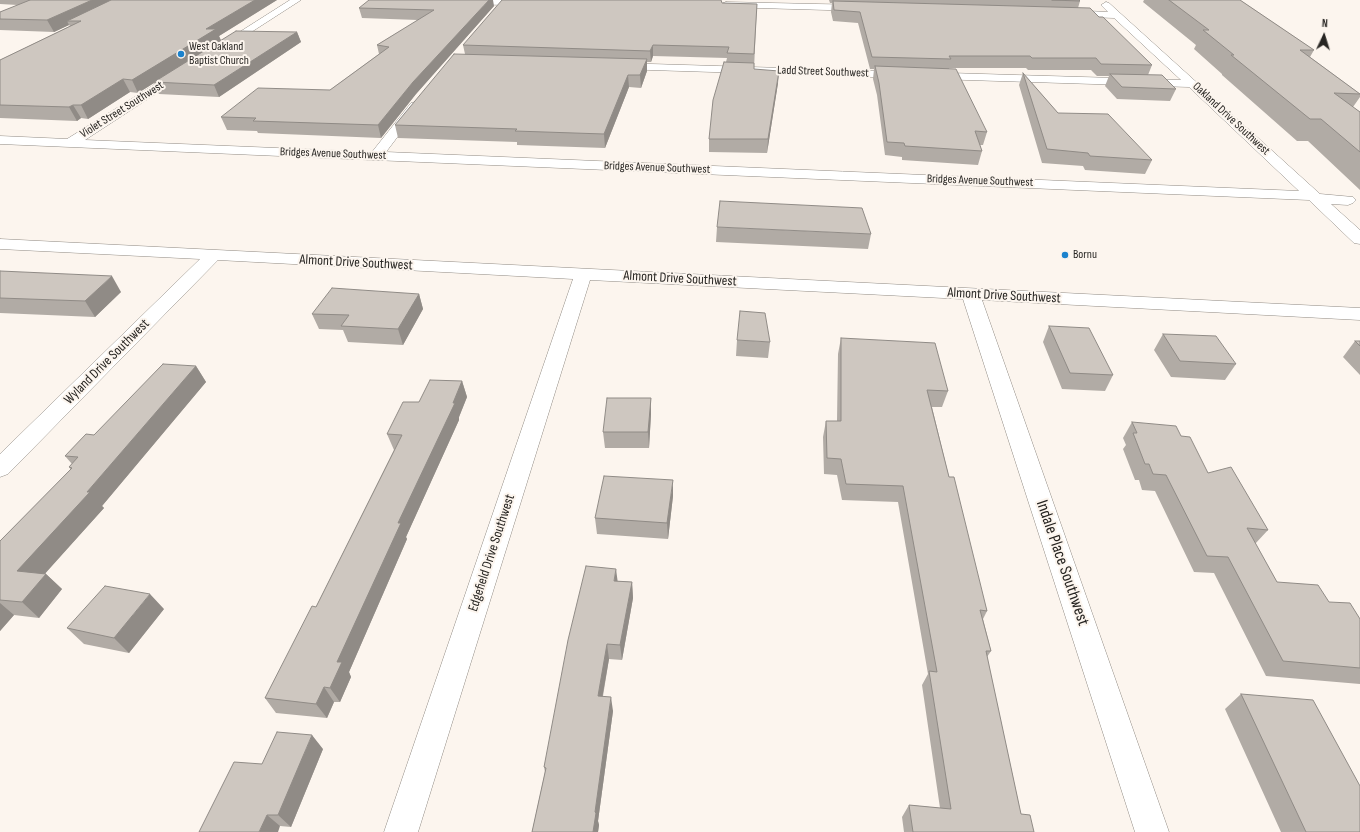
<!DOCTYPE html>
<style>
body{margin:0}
#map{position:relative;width:1360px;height:832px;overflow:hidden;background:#fcf5ee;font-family:"Sofia Sans Condensed",sans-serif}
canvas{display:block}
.north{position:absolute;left:1304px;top:16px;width:40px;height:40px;-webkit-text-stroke:3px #fcf5ee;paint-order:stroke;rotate:4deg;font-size:11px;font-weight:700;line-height:16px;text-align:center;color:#272522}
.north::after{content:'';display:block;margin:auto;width:14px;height:18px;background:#272522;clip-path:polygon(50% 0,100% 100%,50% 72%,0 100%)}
</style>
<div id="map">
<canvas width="1360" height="832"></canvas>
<div class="north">N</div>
</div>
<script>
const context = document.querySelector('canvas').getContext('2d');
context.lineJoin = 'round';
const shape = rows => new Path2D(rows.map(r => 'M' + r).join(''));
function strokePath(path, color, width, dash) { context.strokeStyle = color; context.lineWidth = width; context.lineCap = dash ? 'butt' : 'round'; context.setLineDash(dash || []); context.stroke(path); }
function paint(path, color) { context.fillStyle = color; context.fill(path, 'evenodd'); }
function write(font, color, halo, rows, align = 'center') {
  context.font = font + ' "Sofia Sans Condensed",sans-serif'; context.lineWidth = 4; context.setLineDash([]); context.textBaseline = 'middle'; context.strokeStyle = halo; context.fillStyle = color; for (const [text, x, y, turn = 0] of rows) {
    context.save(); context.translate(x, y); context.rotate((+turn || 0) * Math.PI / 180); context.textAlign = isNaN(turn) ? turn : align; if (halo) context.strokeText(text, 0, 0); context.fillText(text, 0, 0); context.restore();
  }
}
const minor = shape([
 [290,0,301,0,225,49,221,50,216,47,290,0],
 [428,0,515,0,513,2,504,5,433,3,428,0],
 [726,2,862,5,867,8,862,11,723,7,721,5,723,3,726,2],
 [1106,2,1109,3,1120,13,1320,194,1353,197,1356,200,1353,203,1348,205,1331,204,1360,230,1360,244,1354,243,1309,200,0,144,0,136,67,139,178,70,182,69,186,70,188,72,186,74,85,140,372,152,411,103,415,102,419,103,421,106,386,152,1299,191,1189,87,618,69,614,68,612,66,614,64,618,63,1181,80,1114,18,1066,16,1061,13,1066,10,1108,12,1101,5,1106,2],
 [0,239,1360,308,1360,320,982,300,1169,832,1135,832,963,299,590,280,418,832,384,832,573,279,218,260,8,474,0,477,0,454,200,259,0,249,0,239]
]);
const wall = shape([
 [0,0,277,0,219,36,221,40,297,32,301,42,219,97,159,94,154,83,138,93,130,92,88,119,81,118,77,121,0,118,0,60,70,26,69,25,54,32,0,30,0,12,18,5,0,4],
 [829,0,1079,0,1080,1,1078,8,1099,17,1152,65,1148,75,1176,89,1170,101,1117,99,1105,86,1109,76,1097,76,1091,70,1028,70,1026,68,949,68,949,69,987,132,983,145,980,145,982,151,978,165,902,160,902,157,885,155,877,95,873,79,874,69,870,69,858,23,833,21,831,12,832,3,830,3],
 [1144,0,1240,0,1314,50,1310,57,1360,94,1360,97,1353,107,1360,112,1360,190,1308,141,1297,141,1222,75,1222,74,1194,49,1196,45,1143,2],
 [722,3,757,4,754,69,778,83,767,153,709,152,709,139,726,62,727,58,653,56,651,62,647,62,647,71,641,88,629,87,605,148,517,145,517,142,398,138,395,125,465,54,463,45],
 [494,6,416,94,381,138,258,133,257,131,227,130,221,117,330,90,379,54,377,45,418,20,362,18,359,8],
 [1023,73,1058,113,1152,160,1145,174,1085,170,1083,166,1042,163,1019,85],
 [717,227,871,234,868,249,716,242],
 [0,271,121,292,95,317,0,313],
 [419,294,423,309,403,345,348,342,343,330,319,329,312,314],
 [1049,326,1113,375,1105,391,1062,389,1043,342],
 [1163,334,1236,364,1225,380,1171,377,1154,350],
 [841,338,948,391,942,407,932,407,949,477,987,611,983,619,991,651,987,657,1021,814,1034,832,904,832,902,817,909,805,940,808,922,685,928,674,898,502,842,500,837,475,824,474,823,437,826,421,837,421,838,354],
 [737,340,770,342,768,358,736,356],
 [1355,341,1360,341,1360,375,1343,357],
 [196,366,206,382,102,506,104,508,45,573,46,574,62,589,39,618,14,615,0,631,0,541,71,470,69,467,72,464,65,456,94,435],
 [462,381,467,397,459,417,459,420,406,537,407,539,349,672,351,677,340,702,334,702,327,718,276,713,265,698,316,607,394,450,387,434,419,402],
 [651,398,651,414,649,448,605,448,603,432],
 [1132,422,1181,436,1208,473,1268,530,1255,544,1277,582,1329,602,1360,619,1360,684,1266,676,1214,573,1194,572,1155,491,1142,490,1139,480,1135,480,1123,449,1126,445,1123,438],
 [673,496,668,539,597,534,595,518],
 [617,581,632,582,633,598,622,660,609,659,603,696,613,711,598,821,599,825,598,832,532,832,545,772,544,767],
 [164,609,129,653,84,644,67,628],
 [1241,694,1360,832,1281,832,1225,709],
 [323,749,291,827,280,826,199,832,262,764]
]);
const shadedWall = shape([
 [92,0,121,0,67,21,69,25,54,32,47,20],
 [255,0,277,0,219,36,221,41,154,82,154,83,138,93,132,80,206,29],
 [489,0,493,0,494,6,416,94,381,138,378,125,413,82],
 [297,32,301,42,219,97,214,85],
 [653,45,653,56,651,62,650,51],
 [647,59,647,71,641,88,640,75],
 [779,71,778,83,767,153,768,139],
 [628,75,629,87,605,148,604,134],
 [123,79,130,92,88,119,81,105],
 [73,105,81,118,77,121,69,107],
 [112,276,121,292,95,317,85,301],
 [419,294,423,309,403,345,398,329],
 [196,366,206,382,102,506,104,508,34,586,17,571,87,492],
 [462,381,467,397,459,417,459,420,406,537,407,539,349,672,351,677,340,702,330,688,337,662,398,523,453,403],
 [651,398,651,414,649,448,648,432],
 [673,480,673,496,668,539,667,523],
 [616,569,618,584,614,581],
 [46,574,62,589,39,618,22,602],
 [632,582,633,598,622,660,620,645],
 [150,594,164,609,129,653,114,638],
 [0,603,14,615,0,631],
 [607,644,609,659,600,710,598,696],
 [324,687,334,702,327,718,316,704],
 [611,697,613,711,598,821,599,825,598,832,593,832,595,812],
 [312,735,323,749,291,827,278,815],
 [267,815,280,826,278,832,259,832]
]);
const building = shape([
 [30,0,92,0,47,20,0,19,0,12,30,0],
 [111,0,255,0,206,29,216,29,132,80,123,79,81,105,73,105,69,107,0,105,0,60,81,21,67,21,111,0],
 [369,0,489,0,413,82,378,125,253,121,256,118,221,117,258,88,330,90,389,47,377,45,434,10,359,8,369,0],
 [502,0,721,0,722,3,757,4,754,54,727,53,729,47,653,45,650,51,463,45,502,0],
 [1052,0,1079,0,1080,1,1052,0],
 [1169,0,1240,0,1314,50,1300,50,1360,94,1334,93,1360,112,1360,152,1321,119,1310,119,1231,55,1234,55,1203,30,1209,30,1169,0],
 [833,1,1090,8,1099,17,1103,17,1152,65,1101,64,1096,58,1032,58,1030,56,949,56,951,59,872,57,860,12,834,10,833,1],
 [236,31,297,32,214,85,154,82,236,31],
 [454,54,647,59,640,75,628,75,604,134,515,131,517,129,395,125,454,54],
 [724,62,754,63,754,69,779,71,768,139,709,139,713,100,724,62],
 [875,66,956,69,987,132,975,131,982,151,905,146,904,143,887,142,879,83,875,66],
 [1023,73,1058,113,1108,114,1152,160,1090,156,1088,153,1047,149,1023,73],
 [1110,74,1162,75,1176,89,1122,87,1110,74],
 [720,201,862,208,871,234,717,227,720,201],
 [0,271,112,276,85,301,0,298,0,271],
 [332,288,419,294,398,329,341,326,349,315,312,314,332,288],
 [740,311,765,313,770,342,737,340,740,311],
 [1049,326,1089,328,1113,375,1070,373,1049,326],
 [1163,334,1216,336,1236,364,1180,361,1163,334],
 [841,338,935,343,948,391,927,390,949,477,954,477,987,611,980,610,991,651,986,651,1021,814,1030,815,1034,832,913,832,909,805,951,809,929,671,937,672,903,486,846,484,841,459,827,458,826,421,841,421,841,338],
 [1355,341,1360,341,1360,346,1355,341],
 [163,364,196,366,87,492,90,492,17,571,46,574,22,602,0,600,0,541,72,468,69,467,78,457,65,456,86,434,94,435,163,364],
 [430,380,462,381,453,403,455,403,398,523,401,523,337,662,342,662,330,688,324,687,316,704,265,698,312,606,316,607,402,435,387,434,403,402,419,402,430,380],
 [607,398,651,398,648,432,603,432,607,398],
 [1132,422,1176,426,1181,436,1190,437,1208,473,1231,467,1268,530,1247,528,1277,582,1318,585,1329,602,1350,603,1360,619,1360,668,1283,661,1228,557,1207,556,1166,475,1153,474,1149,464,1145,464,1133,433,1137,433,1132,422],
 [604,476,673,480,667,523,595,518,604,476],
 [586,566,616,569,614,581,632,582,620,645,607,644,598,696,611,697,595,812,596,813,593,832,532,832,546,768,544,767,568,640,586,566],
 [105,586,150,594,114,638,67,628,105,586],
 [1241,694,1313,700,1360,786,1360,832,1306,832,1241,694],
 [277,732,312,735,278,815,267,815,259,832,199,832,234,762,262,764,277,732]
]);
const markers = [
 [181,54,4,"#1b82cd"],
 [1065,255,4,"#1b82cd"]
];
const farPoinames = [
 ["West Oakland",189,47],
 ["Baptist Church",189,61],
 ["Bornu",1073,255]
];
const farStreetnames = [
 ["Ladd Street Southwest",823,72,2],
 ["Violet Street Southwest",122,110,-32],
 ["Oakland Drive Southwest",1231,119,43],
 ["Bridges Avenue Southwest",333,154,2],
 ["Bridges Avenue Southwest",657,168,2],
 ["Bridges Avenue Southwest",980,181,2]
];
const streetNames = [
 ["Almont Drive Southwest",356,263,3],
 ["Almont Drive Southwest",680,279,3],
 ["Almont Drive Southwest",1004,296,3],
 ["Wyland Drive Southwest",107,362,-45],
 ["Edgefield Drive Southwest",492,553,-72]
];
const nearStreetnames = [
 ["Indale Place Southwest",1062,563,71]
];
strokePath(minor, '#918b84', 1);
paint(minor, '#fff');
paint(wall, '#b1aba5');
paint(shadedWall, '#908b86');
paint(building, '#cec7c0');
strokePath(building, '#908b86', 1);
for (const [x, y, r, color] of markers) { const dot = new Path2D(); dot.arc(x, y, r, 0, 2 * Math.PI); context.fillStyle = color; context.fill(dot); strokePath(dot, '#fcf5ee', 1.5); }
write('12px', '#272522', '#fcf5ee', farPoinames, 'left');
write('12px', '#272522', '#fcf5ee', farStreetnames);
write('14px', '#272522', '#fcf5ee', streetNames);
write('17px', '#272522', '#fcf5ee', nearStreetnames);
</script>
